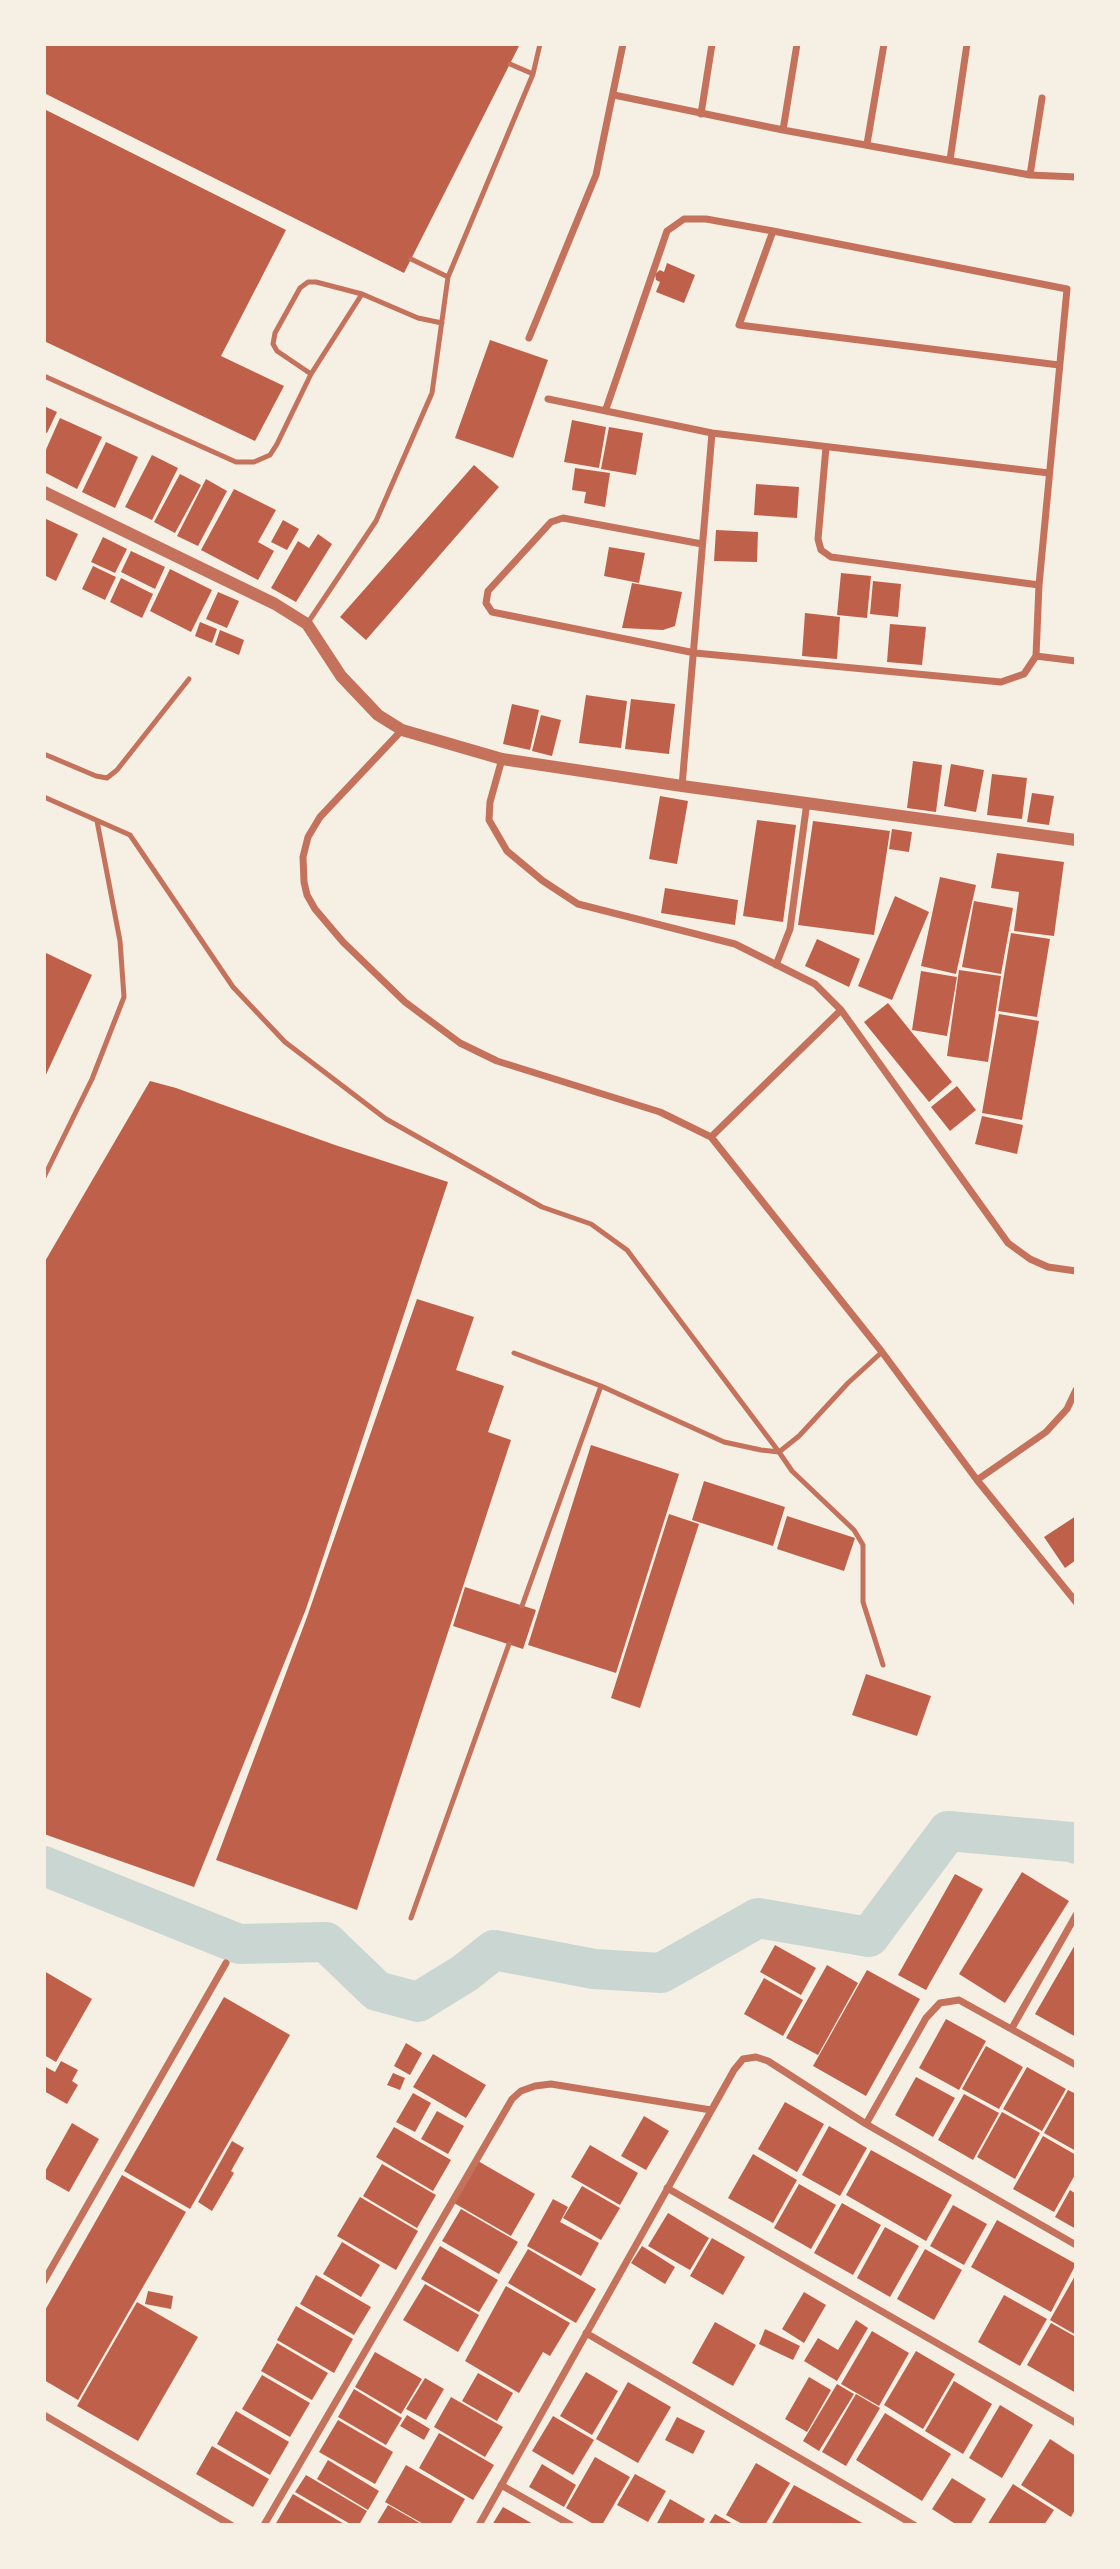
<!DOCTYPE html>
<style>
body{margin:0}
#map{position:relative;width:1120px;height:2569px;overflow:hidden;background:#f6efe4;font-family:Raleway,sans-serif}
canvas{display:block}
.frame{position:absolute;inset:0;border:46px solid #f6efe4;pointer-events:none}
</style>
<div id="map">
<canvas width="1120" height="2569"></canvas>
<div class="frame"></div>
</div>
<script>
const context = document.querySelector('canvas').getContext('2d');
context.lineJoin = 'round';
const shape = rows => new Path2D(rows.map(r => 'M' + r).join(''));
function strokePath(path, color, width, dash) { context.strokeStyle = color; context.lineWidth = width; context.lineCap = dash ? 'butt' : 'round'; context.setLineDash(dash || []); context.stroke(path); }
function paint(path, color) { context.fillStyle = color; context.fill(path, 'evenodd'); }
const river = shape([
 [44,1866,239,1944,326,1942,377,1991,418,2002,465,1973,494,1950,594,1969,661,1973,758,1918,869,1937,948,1831,1071,1842,1076,1844]
]);
const building = shape([
 [44,44,515,44,519,46,404,273,44,93],
 [44,109,286,230,221,356,284,386,255,441,44,341],
 [667,263,695,275,684,303,656,292,660,282,656,280,655,274,660,270,664,272],
 [490,340,548,360,513,458,455,438],
 [44,406,57,412,47,433,44,432],
 [60,418,102,437,77,489,44,472,44,454],
 [572,420,606,427,599,468,564,462],
 [609,427,643,433,636,475,601,469],
 [106,442,138,457,115,508,82,492],
 [152,455,178,468,152,520,125,507],
 [474,465,499,487,366,640,340,617],
 [575,468,610,473,605,507,584,503,586,492,572,490],
 [180,474,201,485,175,533,154,522],
 [206,479,227,491,198,546,177,536],
 [756,484,799,487,797,518,754,515],
 [234,489,276,510,258,542,274,551,258,580,201,550],
 [44,518,78,534,56,581,44,575],
 [283,520,299,529,287,550,271,542],
 [716,530,758,532,757,562,714,561],
 [318,534,332,544,296,602,271,588,298,541,309,548],
 [103,537,127,549,115,573,91,562],
 [609,547,645,553,639,583,604,576],
 [131,551,165,567,155,589,121,572],
 [93,566,116,577,105,600,82,589],
 [170,569,212,590,191,632,150,611],
 [841,573,871,576,867,618,837,615],
 [121,578,153,594,142,618,110,602],
 [873,581,901,584,898,617,870,614],
 [632,583,682,592,675,626,663,630,622,628],
 [218,592,239,601,227,628,206,619],
 [805,613,840,617,837,659,802,656],
 [200,622,217,629,212,643,195,636],
 [890,624,926,627,922,665,887,662],
 [220,630,244,640,239,655,215,645],
 [586,695,627,701,621,748,579,743],
 [631,699,675,704,669,754,625,749],
 [512,704,539,710,530,750,503,744],
 [541,715,561,720,552,756,532,751],
 [913,761,942,765,936,812,907,808],
 [951,764,984,770,976,812,944,806],
 [992,774,1027,778,1022,819,987,815],
 [1032,793,1054,796,1049,825,1027,822],
 [660,796,688,801,677,864,649,859],
 [757,820,796,825,783,922,743,916],
 [813,821,890,831,874,935,798,925],
 [892,829,912,832,909,852,889,849],
 [997,853,1064,862,1054,936,1014,931,1019,892,991,888],
 [940,877,976,885,956,974,921,966],
 [665,888,738,900,735,925,661,913],
 [895,896,929,912,892,1000,858,986],
 [974,901,1013,908,1001,974,962,967],
 [1011,933,1050,939,1037,1017,998,1011],
 [817,939,860,959,849,987,805,966],
 [44,952,92,975,44,1079],
 [959,970,1001,976,988,1062,947,1056],
 [921,971,957,977,947,1036,912,1030],
 [888,1003,952,1082,929,1102,864,1022],
 [999,1014,1039,1021,1022,1120,982,1113],
 [150,1081,176,1088,335,1145,448,1182,306,1609,194,1887,44,1834,44,1263],
 [957,1086,976,1110,950,1131,931,1107],
 [982,1116,1023,1125,1017,1154,975,1144],
 [417,1299,474,1317,456,1370,504,1386,488,1432,511,1440,357,1910,216,1860,307,1617],
 [591,1445,679,1474,616,1673,528,1645],
 [704,1481,785,1507,773,1546,692,1520],
 [669,1514,699,1524,640,1708,611,1698],
 [787,1516,855,1538,844,1571,777,1549],
 [1076,1516,1076,1560,1065,1568,1044,1537],
 [465,1587,536,1610,523,1649,453,1626],
 [866,1674,931,1696,917,1736,852,1715],
 [1022,1872,1069,1901,1005,2003,959,1974],
 [955,1874,983,1889,926,1990,898,1975],
 [1076,1943,1076,2037,1035,2014],
 [775,1945,816,1968,801,1995,760,1972],
 [827,1965,858,1983,818,2055,786,2038],
 [867,1970,920,1999,866,2096,813,2066],
 [44,1971,92,1999,56,2062,44,2055],
 [764,1978,803,2000,783,2036,744,2014],
 [224,1997,290,2035,190,2209,124,2171],
 [946,2019,986,2041,959,2090,919,2068],
 [406,2043,422,2053,410,2075,394,2066],
 [986,2046,1023,2067,999,2109,962,2089],
 [433,2054,486,2085,466,2118,413,2087],
 [61,2061,78,2070,72,2081,78,2085,67,2104,44,2091,44,2066,55,2072],
 [1027,2067,1066,2089,1042,2131,1003,2109],
 [393,2073,405,2078,400,2090,387,2085],
 [916,2077,955,2098,933,2137,895,2115],
 [1068,2090,1076,2094,1076,2151,1044,2133],
 [413,2093,431,2103,415,2132,396,2122],
 [964,2094,999,2113,973,2160,938,2140],
 [785,2102,824,2124,797,2172,758,2149],
 [437,2111,464,2126,448,2154,421,2139],
 [1002,2112,1040,2133,1015,2179,977,2157],
 [644,2116,669,2131,646,2170,621,2156],
 [72,2123,99,2139,69,2192,44,2178,44,2173],
 [829,2126,867,2148,840,2196,802,2175],
 [394,2127,451,2160,433,2191,376,2157],
 [1043,2136,1076,2155,1076,2173,1054,2212,1013,2189],
 [232,2141,244,2148,231,2171,234,2173,212,2211,198,2202],
 [590,2145,638,2173,620,2205,571,2177],
 [871,2150,952,2195,926,2241,846,2195],
 [753,2154,797,2180,773,2223,728,2198],
 [478,2161,535,2194,511,2236,454,2203],
 [382,2164,436,2195,417,2228,363,2196],
 [122,2175,186,2212,78,2400,44,2380,44,2312],
 [799,2184,836,2205,811,2249,774,2228],
 [582,2186,620,2208,601,2240,563,2218],
 [1070,2190,1076,2194,1076,2229,1055,2217],
 [360,2197,418,2231,396,2270,337,2236],
 [553,2199,568,2207,560,2222,599,2243,581,2276,527,2246],
 [842,2203,881,2225,853,2275,814,2253],
 [953,2205,987,2224,964,2265,930,2246],
 [461,2209,518,2242,499,2274,442,2241],
 [668,2213,709,2238,690,2270,648,2246],
 [997,2220,1076,2264,1051,2312,971,2267],
 [885,2227,919,2246,890,2297,857,2278],
 [712,2238,745,2257,723,2295,690,2276],
 [342,2242,380,2265,361,2297,323,2274],
 [440,2246,498,2280,479,2312,421,2279],
 [642,2246,675,2267,665,2284,631,2263],
 [528,2249,596,2289,576,2323,508,2283],
 [925,2249,962,2270,934,2320,897,2299],
 [1076,2274,1076,2335,1050,2320],
 [316,2275,371,2307,354,2335,300,2304],
 [425,2284,479,2315,458,2352,403,2320],
 [506,2286,570,2323,550,2356,543,2352,519,2393,465,2361],
 [148,2291,173,2296,171,2309,145,2304],
 [804,2292,826,2305,804,2343,782,2329],
 [1004,2295,1047,2319,1020,2366,978,2342],
 [137,2302,198,2337,138,2441,77,2406],
 [296,2306,353,2339,334,2373,277,2340],
 [856,2320,868,2328,837,2381,804,2361,818,2338,838,2350],
 [715,2322,756,2345,733,2386,692,2363],
 [1051,2323,1076,2337,1076,2393,1027,2365],
 [765,2329,800,2346,793,2360,759,2344],
 [872,2331,909,2353,879,2406,841,2384],
 [277,2343,328,2373,312,2400,261,2371],
 [916,2351,955,2374,923,2429,884,2405],
 [375,2352,422,2379,401,2414,355,2387],
 [586,2372,618,2391,592,2435,560,2416],
 [478,2373,513,2393,497,2421,462,2401],
 [262,2375,310,2403,290,2437,242,2409],
 [809,2377,831,2390,807,2432,785,2419],
 [425,2378,444,2389,426,2420,406,2409],
 [954,2381,992,2404,963,2454,925,2431],
 [628,2382,671,2407,638,2463,596,2439],
 [837,2384,854,2394,819,2451,803,2441],
 [354,2389,402,2418,386,2445,338,2417],
 [856,2394,880,2408,846,2466,822,2452],
 [451,2397,503,2427,485,2457,434,2427],
 [1000,2405,1033,2425,1002,2478,969,2458],
 [236,2411,289,2442,270,2475,217,2444],
 [885,2413,951,2454,922,2501,856,2460],
 [407,2415,430,2429,424,2440,400,2426],
 [553,2416,594,2440,573,2475,532,2451],
 [677,2417,705,2431,693,2454,665,2440],
 [338,2420,393,2452,375,2484,319,2452],
 [439,2433,494,2465,473,2500,419,2468],
 [1050,2439,1076,2456,1076,2508,1071,2517,1021,2485],
 [212,2446,269,2479,253,2507,196,2474],
 [595,2457,630,2477,602,2525,595,2525,566,2508],
 [328,2460,379,2491,368,2510,317,2479],
 [756,2463,790,2483,765,2525,744,2525,726,2515],
 [542,2464,576,2485,564,2507,529,2487],
 [406,2465,465,2499,450,2525,425,2525,385,2502],
 [635,2474,666,2491,648,2522,617,2505],
 [306,2475,367,2511,359,2525,352,2525,295,2492],
 [952,2478,986,2499,970,2525,957,2525,932,2509],
 [1013,2484,1054,2510,1044,2525,987,2525],
 [794,2485,866,2525,771,2525],
 [293,2494,346,2525,275,2525],
 [670,2499,705,2519,702,2525,656,2525],
 [388,2505,423,2525,376,2525],
 [503,2507,535,2525,492,2525],
 [715,2514,735,2525,708,2525]
]);
const service = shape([
 [533,74,540,44],
 [411,259,448,277],
 [311,374,277,351,273,344,275,333,300,288,308,282,316,282,362,294],
 [44,376,236,462,254,462,270,455,277,444,311,374,362,294,418,318,442,323],
 [307,624,376,521,432,393,448,277,533,74,510,64],
 [44,754,96,776,107,778,117,770,189,679],
 [44,797,130,835,233,987,285,1042,386,1119,542,1207,591,1224,627,1250,779,1452,799,1436,848,1383,882,1352],
 [44,1177,92,1079,124,997,120,941,97,821],
 [514,1353,601,1386,724,1442,761,1450,779,1452,792,1471,854,1530,863,1545,863,1602,883,1665],
 [522,1606,601,1386],
 [411,1918,509,1644]
]);
const minor = shape([
 [614,95,783,130,1030,175,1076,177],
 [701,114,712,44],
 [783,130,797,44],
 [867,144,884,44],
 [950,160,967,44],
 [1030,175,1042,98],
 [773,231,739,325,1059,365],
 [529,338,596,175,623,44],
 [548,399,712,433,1049,473],
 [606,409,667,231,684,219,706,219,773,231,1067,289,1039,585,1036,656],
 [826,447,818,539,821,550,831,557,1039,585],
 [702,544,563,518,551,522,488,591,486,603,492,612,695,653,1001,682,1024,674,1036,656],
 [1036,656,1076,661],
 [402,730,320,817,308,837,303,857,304,882,307,895,315,909,343,942,405,1002,460,1043,497,1061,660,1112,711,1137,882,1352,977,1480,1076,1602],
 [502,759,490,802,489,820,507,851,543,881,578,904,735,944,815,984,841,1010,1008,1243,1030,1259,1048,1267,1076,1271],
 [682,786,712,433],
 [776,965,790,929,807,802],
 [711,1137,841,1010],
 [977,1480,1046,1432,1067,1409,1076,1390],
 [1012,2028,1076,1915],
 [866,2124,926,2018,940,2003,959,2000,1076,2065],
 [667,2188,1076,2423],
 [44,2281,226,1963],
 [586,2333,914,2525],
 [44,2415,231,2525],
 [501,2485,571,2525],
 [264,2525,512,2099,521,2091,535,2086,551,2084,711,2110],
 [479,2525,734,2070,743,2059,756,2057,768,2061,866,2124,1076,2245]
]);
const tertiary = shape([
 [44,492,275,604,307,624,341,676,378,715,402,730,502,759,682,786,1076,840]
]);
strokePath(river, '#c9d6d2', 40);
paint(building, '#bf614a');
strokePath(service, '#c5725c', 5);
strokePath(minor, '#c5725c', 7);
strokePath(tertiary, '#c5725c', 12);
</script>
